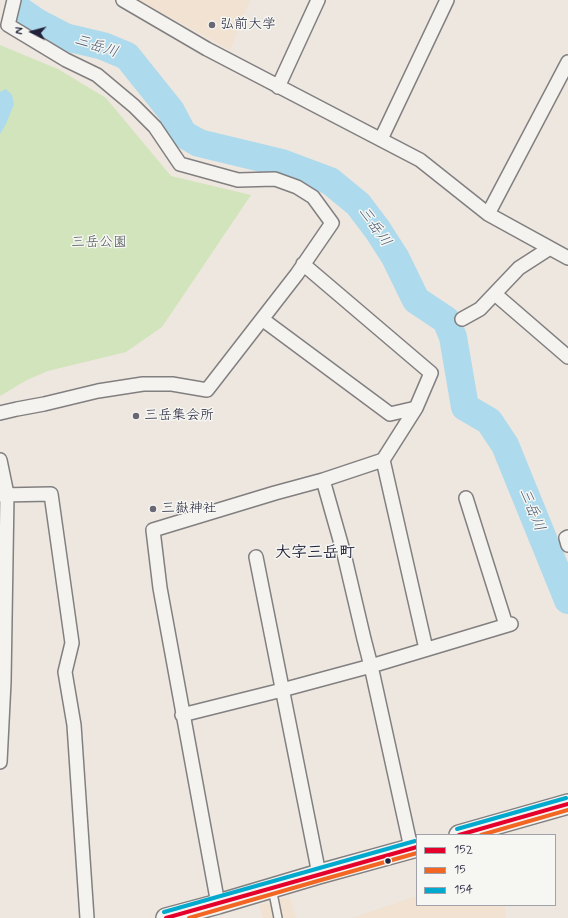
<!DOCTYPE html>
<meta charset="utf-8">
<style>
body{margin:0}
#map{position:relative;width:568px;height:918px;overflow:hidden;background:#eee7df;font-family:Mynerve,sans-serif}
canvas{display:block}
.legend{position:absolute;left:416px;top:834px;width:140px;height:72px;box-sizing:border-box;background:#f6f6f2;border:1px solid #a1a1a9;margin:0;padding:5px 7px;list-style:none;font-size:12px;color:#22223b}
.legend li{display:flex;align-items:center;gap:8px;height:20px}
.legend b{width:20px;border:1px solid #a1a1a9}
.north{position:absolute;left:12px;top:12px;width:40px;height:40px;-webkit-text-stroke:3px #f6f6f2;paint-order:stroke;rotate:276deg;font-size:11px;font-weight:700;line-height:16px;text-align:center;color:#22223b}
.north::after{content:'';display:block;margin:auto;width:14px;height:18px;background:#22223b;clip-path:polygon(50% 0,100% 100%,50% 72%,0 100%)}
</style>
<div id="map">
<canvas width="568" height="918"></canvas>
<ul class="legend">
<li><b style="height:5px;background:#e4002b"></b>152</li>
<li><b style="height:5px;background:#f26522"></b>15</li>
<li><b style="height:5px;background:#00a9ce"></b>154</li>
</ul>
<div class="north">N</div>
</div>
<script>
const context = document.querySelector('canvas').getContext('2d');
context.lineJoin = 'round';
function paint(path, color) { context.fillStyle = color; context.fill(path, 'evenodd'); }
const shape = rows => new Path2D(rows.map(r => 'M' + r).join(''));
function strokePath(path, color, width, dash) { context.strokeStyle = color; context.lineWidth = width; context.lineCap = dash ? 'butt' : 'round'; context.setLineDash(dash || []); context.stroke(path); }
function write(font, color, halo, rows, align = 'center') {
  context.font = font + ' Mynerve,"Klee One",sans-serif'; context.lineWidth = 3; context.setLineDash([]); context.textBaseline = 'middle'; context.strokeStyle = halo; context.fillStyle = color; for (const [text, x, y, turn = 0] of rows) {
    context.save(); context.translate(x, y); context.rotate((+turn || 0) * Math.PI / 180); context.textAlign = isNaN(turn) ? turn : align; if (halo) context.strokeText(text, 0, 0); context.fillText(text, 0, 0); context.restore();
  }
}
const built = shape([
 [139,0,250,0,230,50],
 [417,896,417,905,505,905,506,918,352,918],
 [290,897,296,918,263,918,259,905]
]);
const green = shape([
 [0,45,58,69,106,98,171,176,251,195,162,327,126,352,48,371,27,380,0,396]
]);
const water = shape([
 [6,89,12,95,14,104,6,124,0,134,0,92]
]);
const river = shape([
 [19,10,38,23,65,37,103,46,127,56,171,111,183,134,199,143,282,163,330,181,358,204,377,229,395,257,416,300,446,320,453,337,465,407,489,421,505,445,568,600]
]);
const service = shape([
 [272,888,278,918]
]);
const minor = shape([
 [123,0,207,49,420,160,488,214,568,258],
 [278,87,318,0],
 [381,139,447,0],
 [488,214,568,62],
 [303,264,431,373,416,408,383,460,323,480],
 [495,294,568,357],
 [262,319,390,414,416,408],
 [462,319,480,309,519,268,550,248],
 [0,413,17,409,44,404,98,391,143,384,172,384,207,390,297,274,332,223,313,197,297,187,275,179,238,180,180,164,155,127,134,106,97,75,66,60,8,25,14,0],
 [0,460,7,494,4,682,0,762],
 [383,460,426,649],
 [0,495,51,494,72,643,65,672,74,725,87,918],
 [466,498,506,625],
 [568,537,566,538,568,545],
 [256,557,319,874],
 [182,715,282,690,371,666,511,624],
 [218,904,160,588,153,530,275,493,323,480,344,554,364,639,371,666,411,848]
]);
const secondary = shape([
 [459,835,568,804],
 [166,918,218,904,319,874,417,847]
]);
const bus1 = shape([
 [459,835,568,804],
 [166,918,417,847]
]);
const bus2 = shape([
 [481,835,568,810],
 [189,918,321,880,417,853]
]);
const bus3 = shape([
 [457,829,566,798],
 [164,912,415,841]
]);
const markers = [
 [212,25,4,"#696774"],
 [136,416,4,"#696774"],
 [153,509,4,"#696774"],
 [388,861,3.5,"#22223b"]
];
const poiNames = [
 ["弘前大学",220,25],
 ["三岳集会所",144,416],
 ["三嶽神社",161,509]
];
const parkNames = [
 ["三岳公園",99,243]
];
const waterNames = [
 ["三岳川",96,47,18],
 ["三岳川",374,227,55],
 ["三岳川",531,510,68]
];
const quarterNames = [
 ["大字三岳町",315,554]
];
paint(built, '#f1e2d2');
paint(green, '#d2e4bb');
paint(water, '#addaec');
strokePath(river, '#addaec', 28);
strokePath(service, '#827f80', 10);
strokePath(minor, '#827f80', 16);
strokePath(secondary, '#827f80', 22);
strokePath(service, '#f4f3f0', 7);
strokePath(minor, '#f4f3f0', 13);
strokePath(secondary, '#f4f3f0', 19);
strokePath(bus1, '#e4002b', 4);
strokePath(bus2, '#f26522', 4);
strokePath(bus3, '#00a9ce', 4);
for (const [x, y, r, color] of markers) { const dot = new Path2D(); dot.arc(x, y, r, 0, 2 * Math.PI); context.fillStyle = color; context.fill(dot); strokePath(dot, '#f6f6f2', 1.5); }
write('14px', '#22223b', '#f6f6f2', poiNames, 'left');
write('14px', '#485254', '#f6f6f2', parkNames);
write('italic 15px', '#435772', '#f6f6f2', waterNames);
write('bold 16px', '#22223b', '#f6f6f2', quarterNames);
</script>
